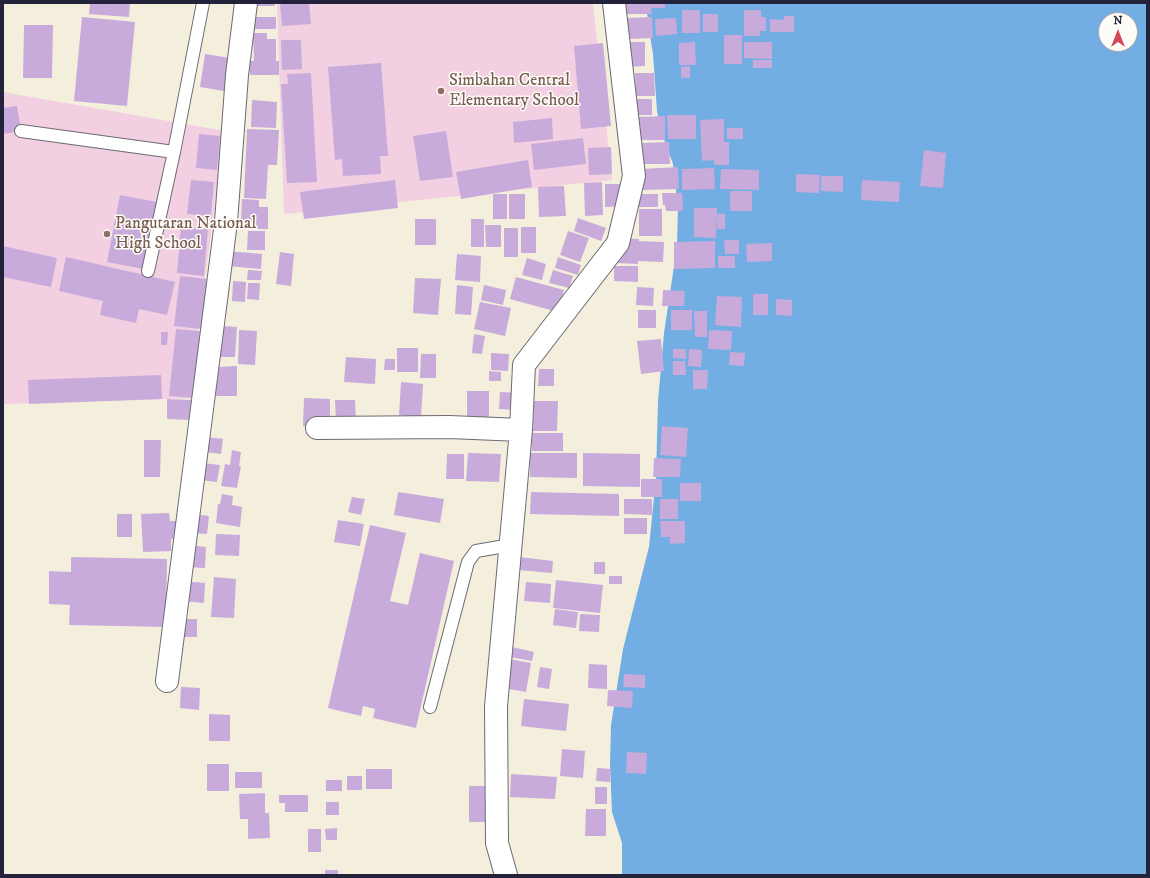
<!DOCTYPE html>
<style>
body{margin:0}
#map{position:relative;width:1150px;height:878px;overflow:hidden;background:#f3efdc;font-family:"IM FELL DW Pica",serif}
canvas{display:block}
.frame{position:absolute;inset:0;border:4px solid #22223b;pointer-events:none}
.north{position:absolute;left:1098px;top:12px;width:40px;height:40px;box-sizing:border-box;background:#fdfcf7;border:1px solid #a5a5ac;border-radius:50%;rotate:0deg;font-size:11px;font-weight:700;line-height:16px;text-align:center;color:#22223b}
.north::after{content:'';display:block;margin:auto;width:14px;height:18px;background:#d1495b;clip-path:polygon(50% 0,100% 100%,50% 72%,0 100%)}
</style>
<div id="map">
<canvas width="1150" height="878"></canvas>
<div class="frame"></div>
<div class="north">N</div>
</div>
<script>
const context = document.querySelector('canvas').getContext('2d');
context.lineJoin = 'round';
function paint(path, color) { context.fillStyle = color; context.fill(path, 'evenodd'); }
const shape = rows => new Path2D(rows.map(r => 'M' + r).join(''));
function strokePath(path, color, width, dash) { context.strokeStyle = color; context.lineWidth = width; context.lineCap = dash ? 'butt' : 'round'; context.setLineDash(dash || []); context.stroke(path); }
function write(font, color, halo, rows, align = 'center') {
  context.font = font + ' "IM FELL DW Pica",serif'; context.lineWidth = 3; context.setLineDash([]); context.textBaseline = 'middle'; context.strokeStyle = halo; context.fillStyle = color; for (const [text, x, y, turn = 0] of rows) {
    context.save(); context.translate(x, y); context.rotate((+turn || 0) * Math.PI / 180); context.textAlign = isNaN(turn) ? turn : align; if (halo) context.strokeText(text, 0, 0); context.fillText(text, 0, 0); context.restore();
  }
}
const built = shape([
 [277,3,593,3,612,180,284,214],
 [3,92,225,131,197,337,193,398,3,404]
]);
const water = shape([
 [646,3,1147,3,1147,875,622,875,622,843,612,812,610,765,611,725,623,649,649,547,656,477,658,401,664,333,677,246,678,207,673,164,662,134,657,111,653,54,649,30],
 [1106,20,1130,20,1130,44,1106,44]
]);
const building = shape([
 [90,3,130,3,129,17,89,14],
 [256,3,275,3,275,6,256,6],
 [280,3,309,3,311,24,282,26],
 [620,3,665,3,665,8,651,8,652,14,620,14],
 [682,10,700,10,700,33,682,33],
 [744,10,761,10,761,17,766,17,766,31,760,31,760,36,744,36],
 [703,14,718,14,718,32,703,32],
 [784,16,794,16,794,32,770,32,770,19,784,20],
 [82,17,135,22,127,106,74,101],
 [250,17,276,17,276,29,250,29],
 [652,17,653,38,627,39,626,18],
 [676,18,677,34,656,36,655,19],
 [24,25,53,25,52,78,23,78],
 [253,33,267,33,267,39,276,39,276,61,279,61,279,75,250,75,250,61,254,61],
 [724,35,742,35,742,64,724,64],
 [281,40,301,40,302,69,282,70],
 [626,42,645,42,645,66,627,67],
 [695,42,696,65,679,65,679,43],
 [744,42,772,42,772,59,744,58],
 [603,43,611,126,581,129,574,46],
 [205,54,236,59,230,92,200,87],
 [753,60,772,60,772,68,753,68],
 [381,63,388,156,380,156,381,174,343,176,342,159,335,160,328,67],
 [690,66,690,78,681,78,681,67],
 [311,73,317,182,287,183,281,84,288,84,287,74],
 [635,73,654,73,655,96,636,96],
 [635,99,652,99,652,115,635,115],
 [252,100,277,102,276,128,251,127],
 [17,106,21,131,3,134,3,108],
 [667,115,696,115,696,139,668,139],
 [665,116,665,140,639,140,638,117],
 [552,118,553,139,514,143,513,122],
 [724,119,724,142,729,142,729,165,714,165,714,160,702,161,700,120],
 [727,128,743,128,743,139,727,139],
 [247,129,279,130,277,165,268,165,266,199,244,198],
 [446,131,453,177,420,181,413,136],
 [199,134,220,136,217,170,196,168],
 [583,138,586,164,534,170,531,144],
 [669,142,670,164,643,164,642,143],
 [611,147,612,174,589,175,588,148],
 [924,150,946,153,943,188,920,186],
 [528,160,532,187,461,199,456,172],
 [678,167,679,189,642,190,641,169],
 [714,168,715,189,682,190,682,169],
 [721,169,759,170,759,190,720,189],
 [796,174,820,175,819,193,796,192],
 [821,176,843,176,843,192,821,191],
 [191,180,214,182,211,216,187,214],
 [395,180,398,208,304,219,300,192],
 [862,180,900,182,899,202,861,200],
 [602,182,603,215,585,216,584,183],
 [605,184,625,184,626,206,605,207],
 [564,186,566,216,539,217,538,187],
 [730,191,752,191,752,211,730,211],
 [662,193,682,193,683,211,666,211,665,205,663,205],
 [493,194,507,194,507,219,493,219],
 [509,194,525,194,525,219,509,219],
 [639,194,658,194,658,207,639,207],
 [120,195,157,202,144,269,107,262],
 [242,199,259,200,259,207,268,207,268,229,256,229,256,222,241,221],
 [694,208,717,208,716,238,694,237],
 [639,209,662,209,662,236,639,236],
 [717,214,725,214,725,229,717,229],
 [578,218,606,228,601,241,574,231],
 [415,219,436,219,436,245,415,245],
 [471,219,484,219,484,247,471,247],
 [485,225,501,225,501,247,486,247],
 [181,226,208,229,204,276,177,273],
 [521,227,536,227,536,253,521,253],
 [504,228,518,228,518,257,504,257],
 [248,231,265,231,265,250,247,250],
 [568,231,589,238,580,262,560,255],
 [617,238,639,239,639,241,664,242,663,262,638,261,638,264,616,263],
 [724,240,739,240,739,254,725,254],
 [715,241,715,268,674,269,674,242],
 [772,243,772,261,747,262,746,244],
 [3,246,57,258,51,287,3,277],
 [228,251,262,254,261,269,227,266],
 [280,252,294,254,291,286,276,284],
 [457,254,481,256,480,282,455,280],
 [718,256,735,256,735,268,718,268],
 [66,257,175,282,167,315,139,309,136,323,100,315,103,301,59,291],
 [558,257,581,265,578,275,555,268],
 [527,258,546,264,542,280,522,275],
 [614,266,638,266,638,282,614,281],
 [248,270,262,271,261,280,247,280],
 [553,270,573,276,569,288,549,283],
 [180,276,207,279,201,329,174,326],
 [516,277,564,290,558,312,510,299],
 [415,278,441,279,438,315,413,313],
 [233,281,246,282,245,302,232,301],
 [248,283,260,283,259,300,247,299],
 [457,285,473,287,471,315,455,314],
 [484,285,506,290,503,305,481,300],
 [637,287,654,288,653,306,636,305],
 [663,290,685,291,684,306,662,306],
 [753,294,768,294,768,315,753,315],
 [717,296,742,297,741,327,715,325],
 [776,299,792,300,792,316,776,315],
 [480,302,511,308,505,336,474,329],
 [638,310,656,310,656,328,638,328],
 [671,310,692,310,692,330,671,330],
 [694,311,707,311,707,337,695,337],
 [222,326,237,327,235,357,220,357],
 [176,329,200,331,194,398,169,396],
 [239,330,257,331,255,365,238,364],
 [709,330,732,331,731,350,708,349],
 [161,332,168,332,167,345,161,345],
 [474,334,485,336,482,354,472,353],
 [661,339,664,371,641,374,637,341],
 [397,348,418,348,418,372,397,372],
 [673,349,686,349,686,359,673,358],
 [689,349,702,350,701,367,688,366],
 [730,352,745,353,744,366,729,365],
 [491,353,509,354,508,371,491,370],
 [421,354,436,354,436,378,420,378],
 [346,357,376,359,375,384,344,382],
 [385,359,395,359,395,370,384,370],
 [673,361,685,361,686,375,673,375],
 [237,366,237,396,216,396,216,367],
 [539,369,554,369,554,386,538,386],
 [693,370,708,370,707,389,693,389],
 [489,371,501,372,501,381,489,381],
 [161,375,162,399,29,404,28,380],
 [401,382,423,384,421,417,399,415],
 [467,391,489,391,489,418,467,418],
 [500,392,519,393,518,410,499,409],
 [304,398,330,399,330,426,303,426],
 [167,399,192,400,191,420,167,419],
 [335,400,355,400,356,420,336,421],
 [534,401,558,401,557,431,533,431],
 [662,426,688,428,686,457,660,455],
 [532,433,563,433,563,451,532,451],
 [207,437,223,439,221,454,205,452],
 [144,440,161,440,160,477,144,477],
 [232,450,241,452,239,466,241,466,237,488,221,486,225,464,230,465],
 [468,453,501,454,499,482,466,481],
 [530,453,577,453,577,478,530,477],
 [583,453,640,454,640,487,583,486],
 [447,454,464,454,464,479,446,479],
 [654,458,681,459,680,477,653,477],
 [203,463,220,465,217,482,200,480],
 [641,479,662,479,662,497,641,497],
 [680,483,701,483,701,501,680,501],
 [398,492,444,499,440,523,394,515],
 [531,492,619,494,619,516,530,514],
 [222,494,233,496,232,505,242,507,240,527,216,523,218,504,220,504],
 [352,497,365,499,361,515,348,512],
 [624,499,652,499,652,515,624,514],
 [660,499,678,499,678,519,660,519],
 [169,513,170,521,176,521,177,539,171,539,171,551,143,552,141,514],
 [117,514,132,514,132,537,117,537],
 [191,514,209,516,207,534,189,533],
 [624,518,647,518,647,534,624,534],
 [338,520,364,524,360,546,334,542],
 [660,521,685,521,685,543,670,544,670,537,661,537],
 [370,525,406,533,390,601,408,605,420,553,454,561,416,728,373,718,375,709,363,706,361,716,328,708],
 [216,534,240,535,239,556,215,555],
 [187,545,206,547,205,568,185,567],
 [71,557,167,559,166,627,69,625,70,605,49,604,49,571,71,572],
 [519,557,553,561,552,573,518,570],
 [594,562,605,562,605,574,594,574],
 [609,576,622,576,622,584,609,584],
 [214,577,236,579,234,618,211,617],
 [556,580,603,585,600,613,553,608],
 [183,581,205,583,204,603,181,601],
 [526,582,551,584,550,603,524,601],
 [555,609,578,612,576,628,553,625],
 [580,614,600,615,599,632,579,631],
 [182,619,197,619,197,637,181,637],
 [512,647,534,652,532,661,510,657],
 [509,659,531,663,526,692,503,688],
 [589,664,607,665,607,689,588,688],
 [540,667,552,669,549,689,537,687],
 [624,674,645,675,645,688,623,687],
 [181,687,200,688,199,710,180,708],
 [608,690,633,691,632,708,607,706],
 [524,699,569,704,566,731,521,726],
 [209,714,230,715,230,741,209,741],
 [562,749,585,751,583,778,560,776],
 [627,752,647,753,646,774,626,773],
 [207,764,229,764,229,791,207,791],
 [597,768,611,769,610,782,596,781],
 [366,769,392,769,392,789,366,789],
 [235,772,262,772,262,788,235,788],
 [511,774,557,777,555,799,510,797],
 [347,776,362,776,362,790,347,790],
 [326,780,342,780,342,791,326,791],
 [469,786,486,786,486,822,469,822],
 [595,787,607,787,607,804,595,804],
 [265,793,265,813,269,813,270,838,248,839,248,819,240,819,239,794],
 [279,795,308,795,308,812,285,812,285,803,279,803],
 [326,802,339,802,339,815,326,815],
 [586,809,606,809,606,836,585,836],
 [337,828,337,840,326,840,325,829],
 [308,829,321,829,321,852,308,852],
 [325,870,338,870,338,875,325,875]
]);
const lane = shape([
 [21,131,174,152,203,3],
 [148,271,174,152],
 [430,707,468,562,476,551,511,545]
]);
const street = shape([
 [317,428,449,427,521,430],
 [167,681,226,222,237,75,246,3],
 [506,875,497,843,496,706,521,430,524,365,618,243,634,176,614,3]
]);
const markers = [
 [441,91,4,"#8d6e63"],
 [107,234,4,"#8d6e63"]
];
const educationNames = [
 ["Simbahan Central",449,81],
 ["Elementary School",449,101],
 ["Pangutaran National",115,224],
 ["High School",115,244]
];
paint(built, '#f2cfe1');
paint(water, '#72aee3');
paint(building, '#c8abdb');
strokePath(lane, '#6b6a73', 14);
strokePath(street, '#6b6a73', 24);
strokePath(lane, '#fff', 12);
strokePath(street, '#fff', 22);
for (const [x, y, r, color] of markers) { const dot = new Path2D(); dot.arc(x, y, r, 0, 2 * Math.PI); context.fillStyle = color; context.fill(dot); strokePath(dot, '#fdfcf7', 1.5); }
write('17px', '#785e54', '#fdfcf7', educationNames, 'left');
</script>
